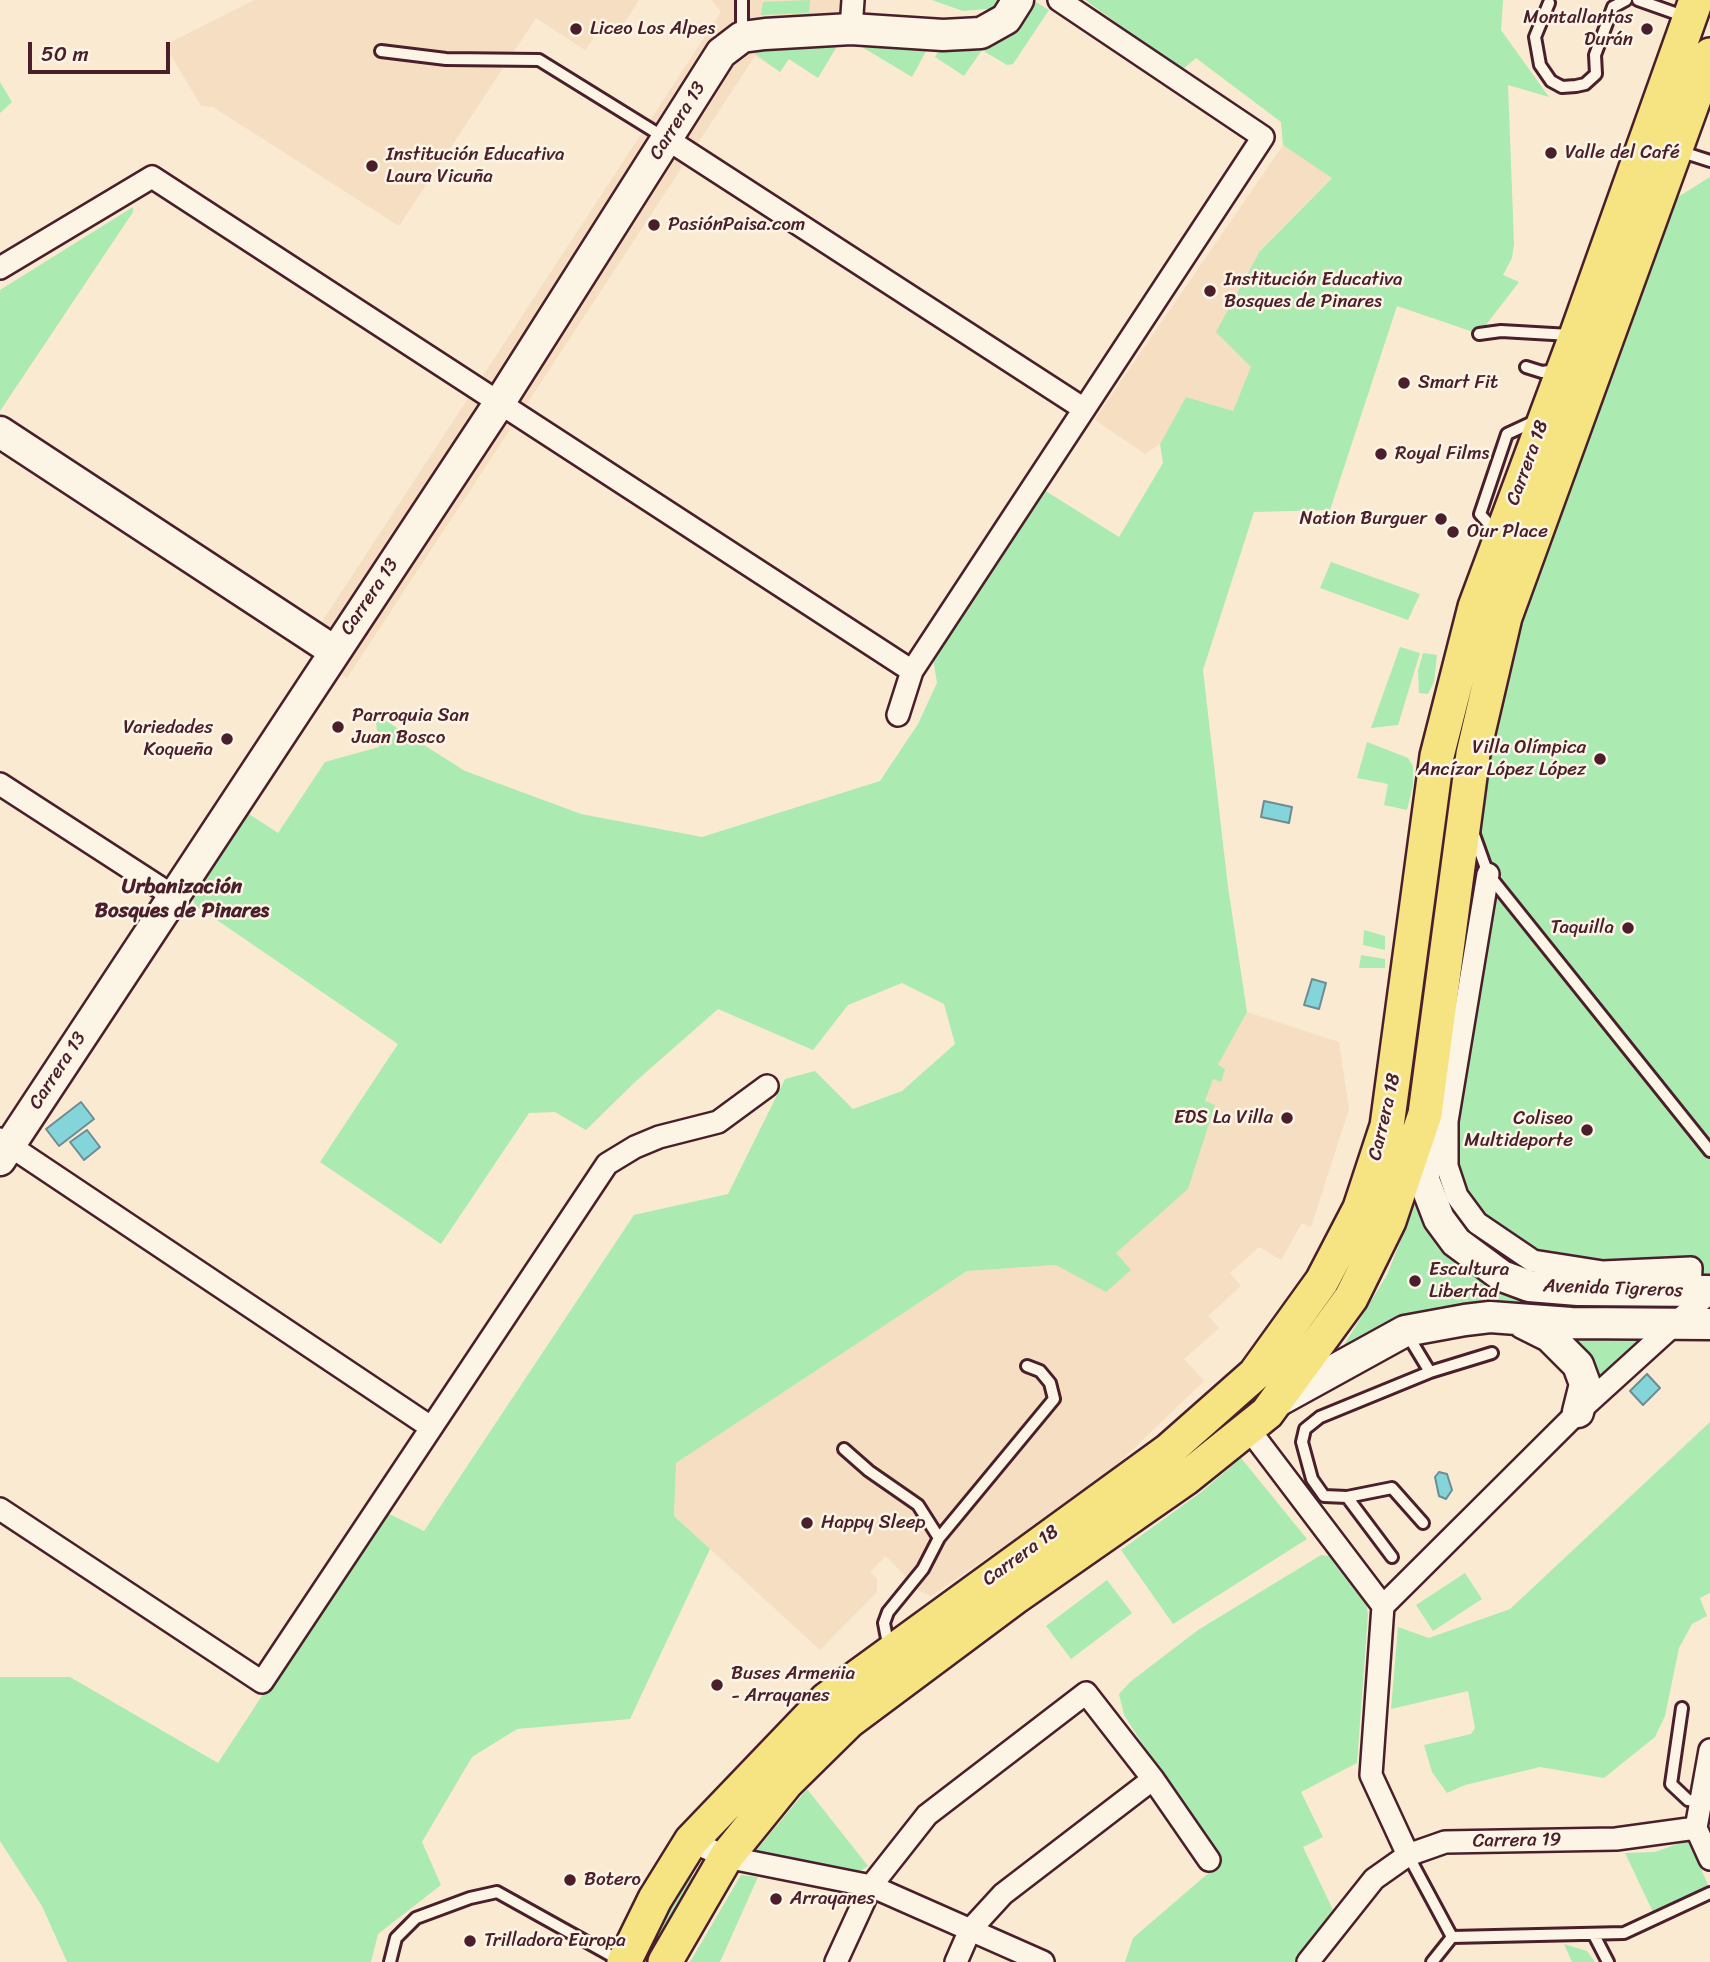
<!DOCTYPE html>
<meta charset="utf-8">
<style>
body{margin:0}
#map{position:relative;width:1710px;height:1962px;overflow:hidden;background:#faead2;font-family:Sriracha,sans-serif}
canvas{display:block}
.scale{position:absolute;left:28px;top:42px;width:142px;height:32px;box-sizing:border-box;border:4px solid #4a1f2b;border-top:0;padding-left:9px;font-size:21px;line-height:24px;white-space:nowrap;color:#4a1f2b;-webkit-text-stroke:5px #fcf5e5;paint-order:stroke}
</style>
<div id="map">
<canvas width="1710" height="1962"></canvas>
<div class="scale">50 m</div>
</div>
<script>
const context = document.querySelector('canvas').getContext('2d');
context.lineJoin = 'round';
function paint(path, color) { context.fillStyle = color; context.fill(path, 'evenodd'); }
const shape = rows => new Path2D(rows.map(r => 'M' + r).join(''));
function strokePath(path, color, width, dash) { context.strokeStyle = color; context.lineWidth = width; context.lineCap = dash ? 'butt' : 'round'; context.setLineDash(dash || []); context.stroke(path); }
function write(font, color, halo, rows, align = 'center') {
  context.font = font + ' Sriracha,sans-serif'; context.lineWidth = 5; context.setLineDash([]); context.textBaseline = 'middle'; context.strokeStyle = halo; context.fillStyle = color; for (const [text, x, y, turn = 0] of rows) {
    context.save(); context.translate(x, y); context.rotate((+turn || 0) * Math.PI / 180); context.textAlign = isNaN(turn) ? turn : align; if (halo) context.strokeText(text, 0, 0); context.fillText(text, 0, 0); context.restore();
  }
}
const built = shape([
 [254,0,639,0,618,33,603,24,585,50,536,18,399,226,213,107,201,106,165,45],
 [712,0,853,0,840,41,818,78,789,59,780,72,755,56,347,678,302,652,721,12],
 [1283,145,1332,177,1260,250,1252,367,1233,411,1186,397,1160,444,1145,454,1095,420,1097,416],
 [1247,1012,1339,1042,1349,1109,1311,1227,1302,1223,1281,1260,1259,1247,1230,1273,1241,1286,1208,1316,1219,1328,1184,1359,1204,1381,1103,1478,931,1596,919,1591,886,1556,870,1572,877,1578,877,1592,820,1650,674,1516,676,1463,967,1271,1056,1265,1116,1253,1188,1189,1214,1106,1205,1102,1213,1079,1221,1082,1218,1065]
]);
const green = shape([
 [810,0,809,13,761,15,763,2],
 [932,0,1002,0,998,8,963,11],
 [1085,0,1503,0,1501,30,1549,97,1508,85,1514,244,1512,258,1503,275,1519,282,1479,334,1397,306,1330,510,1254,512,1203,670,1228,887,1247,1012,1218,1065,1225,1069,1221,1082,1213,1079,1205,1101,1215,1105,1188,1189,1116,1253,1131,1270,1106,1292,1056,1265,967,1271,676,1463,674,1516,710,1549,630,1719,517,1729,472,1757,422,1842,441,1885,378,1934,371,1962,67,1962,42,1906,0,1841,0,1677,70,1677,218,1763,383,1511,424,1531,634,1215,728,1194,785,1079,815,1071,853,1109,902,1091,955,1044,944,1004,902,983,848,1005,813,1050,718,1009,635,1082,586,1130,555,1112,529,1113,441,1244,320,1162,398,1044,195,905,191,893,246,812,278,833,325,762,379,747,375,714,465,771,581,814,702,837,880,781,918,724,937,683,933,658,1044,490,1119,537,1163,463,1160,444,1186,397,1233,411,1251,367,1216,332,1260,251,1332,178,1283,145,1281,122,1196,58,1182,70],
 [1034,1,1049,10,1013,64,1007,65,982,50,964,76,935,57,942,45,982,49,1006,37,1018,30],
 [840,41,818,78,789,59,780,72,750,50],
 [857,44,930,44,912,77],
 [0,82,12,102,0,113],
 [1710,177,1710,1291,1529,1286,1439,1219,1425,1114,1457,955,1498,703,1518,630,1678,197],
 [133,207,133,212,0,411,0,290],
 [1331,562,1420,594,1408,620,1320,588],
 [1400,647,1420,653,1398,725,1371,728],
 [1423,653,1437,655,1434,682,1428,694,1419,693,1418,671],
 [1367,742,1408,758,1413,766,1413,785,1407,810,1384,805,1388,784,1357,778],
 [1364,930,1385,936,1385,950,1363,945],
 [1361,955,1385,959,1385,968,1359,968],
 [1418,1197,1464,1265,1675,1300,1675,1307,1510,1305,1333,1363,1387,1275],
 [1563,1336,1642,1337,1595,1381],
 [1710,1422,1710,1593,1700,1598,1707,1616,1692,1624,1679,1648,1665,1716,1655,1737,1604,1778,1540,1767,1465,1785,1447,1793,1432,1772,1424,1745,1471,1734,1475,1728,1468,1691,1391,1709,1398,1627,1429,1638,1510,1609],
 [1241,1458,1307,1539,1173,1624,1121,1550,1200,1493],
 [1321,1555,1336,1557,1366,1601,1368,1615,1357,1763,1301,1792,1323,1837,1303,1847,1333,1910,1294,1962,1125,1962,1133,1938,1219,1864,1124,1715,1119,1694,1130,1682,1198,1630],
 [1465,1573,1482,1599,1433,1631,1416,1605],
 [1107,1580,1132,1613,1071,1659,1046,1626],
 [807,1789,868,1866,855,1874,755,1852],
 [1686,1841,1690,1843,1708,1885,1653,1912,1625,1853,1655,1852],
 [684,1872,694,1877,648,1962,636,1962],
 [741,1875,758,1877,720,1962,690,1962],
 [1564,1944,1587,1951,1595,1962,1572,1962]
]);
const water = shape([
 [1264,801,1292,807,1289,823,1261,817,1264,801],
 [1312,979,1326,983,1319,1009,1304,1005,1312,979],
 [81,1102,94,1119,59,1146,46,1129,81,1102],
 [87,1130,100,1147,84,1160,70,1142,87,1130],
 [1647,1374,1660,1388,1643,1405,1630,1391,1647,1374],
 [1439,1472,1447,1474,1452,1490,1446,1499,1439,1496,1435,1477,1439,1472]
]);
const lane = shape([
 [1638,0,1686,17],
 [1549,3,1535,37,1540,65,1551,81,1562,87,1576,86,1585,84,1596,74,1595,55,1613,7,1626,0],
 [742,34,742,0],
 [381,51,446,59,539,60,665,138],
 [1679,151,1710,161],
 [1479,334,1501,331,1570,335],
 [1526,367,1542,372,1557,370],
 [1497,533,1480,514,1507,434,1535,421],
 [1473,832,1488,874,1710,1151],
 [1407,1334,1430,1372,1320,1417,1305,1429,1302,1442,1312,1479,1324,1496,1347,1497,1392,1488,1423,1523],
 [1430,1372,1492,1353],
 [844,1449,869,1471,918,1505,939,1538],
 [1347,1497,1392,1557],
 [889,1649,884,1623,888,1612,923,1569,939,1538,1054,1399,1050,1383,1040,1371,1027,1366],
 [1682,1708,1671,1784,1688,1800,1703,1802],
 [1408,1855,1452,1937],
 [1594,1935,1608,1962],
 [390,1962,396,1938,416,1918,470,1898,497,1892,621,1961],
 [1432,1962,1452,1937,1624,1933,1710,1893]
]);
const street = shape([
 [851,29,853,0],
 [667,139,1084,409],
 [0,268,152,177,912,671],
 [898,715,912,671,1263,137,1059,0],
 [0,784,173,896],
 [1488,874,1447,1121,1447,1166,1457,1196,1477,1223,1533,1261,1603,1272,1691,1268,1690,1291],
 [0,1139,429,1426],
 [1248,1428,1383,1606,1371,1775,1408,1855],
 [0,1509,262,1682,607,1164,635,1147,659,1137,718,1122,767,1086],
 [1383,1606,1578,1412,1710,1292],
 [1696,1828,1710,1750],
 [1696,1828,1710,1859],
 [691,1841,726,1857,871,1886,1043,1962],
 [836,1962,871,1886,927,1815,1086,1693,1153,1779,1209,1860],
 [956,1962,970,1930,1003,1894,1153,1779],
 [1308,1962,1374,1879,1408,1855,1445,1842,1616,1839,1696,1828]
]);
const secondary = shape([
 [0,432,334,651],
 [1425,1130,1424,1180,1439,1219,1456,1242,1502,1276,1529,1286,1578,1290,1710,1291],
 [0,1160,500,402,721,53,742,37,765,34,851,29,943,35,981,33,1006,19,1018,0],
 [1523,1323,1549,1336,1578,1365,1585,1384,1578,1412],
 [1278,1401,1405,1331,1465,1320,1490,1317,1571,1323,1710,1324]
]);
const primary = shape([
 [624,1962,655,1899,691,1841,827,1699,1169,1450,1255,1374,1322,1281,1360,1208,1387,1126,1437,756,1475,607,1576,336,1696,0],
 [665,1962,726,1857,786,1783,849,1721,1014,1598,1186,1478,1267,1413,1351,1298,1389,1221,1425,1114,1473,754,1505,617,1710,55]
]);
const markers = [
 [576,29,7,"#4a1f2b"],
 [1647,29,7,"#4a1f2b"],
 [1551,153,7,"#4a1f2b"],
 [372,166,7,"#4a1f2b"],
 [654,225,7,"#4a1f2b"],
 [1210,291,7,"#4a1f2b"],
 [1404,383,7,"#4a1f2b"],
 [1381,454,7,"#4a1f2b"],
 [1441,519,7,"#4a1f2b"],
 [1453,532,7,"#4a1f2b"],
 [338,727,7,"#4a1f2b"],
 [227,739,7,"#4a1f2b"],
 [1600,759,7,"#4a1f2b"],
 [1628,928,7,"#4a1f2b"],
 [1287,1118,7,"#4a1f2b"],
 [1587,1130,7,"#4a1f2b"],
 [1415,1281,7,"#4a1f2b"],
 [807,1523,7,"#4a1f2b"],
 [717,1685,7,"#4a1f2b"],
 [570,1880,7,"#4a1f2b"],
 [776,1899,7,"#4a1f2b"],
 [470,1941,7,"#4a1f2b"]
];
const poiNames = [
 ["Montallantas",1633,18,"right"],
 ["Durán",1633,40,"right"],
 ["Liceo Los Alpes",590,29],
 ["Valle del Café",1565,153],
 ["Institución Educativa",386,155],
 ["Laura Vicuña",386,177],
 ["PasiónPaisa.com",668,225],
 ["Institución Educativa",1224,280],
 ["Bosques de Pinares",1224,302],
 ["Smart Fit",1418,383],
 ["Royal Films",1395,454],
 ["Nation Burguer",1427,519,"right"],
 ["Our Place",1467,532],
 ["Parroquia San",352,716],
 ["Juan Bosco",352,738],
 ["Variedades",213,728,"right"],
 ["Koqueña",213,750,"right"],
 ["Villa Olímpica",1586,748,"right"],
 ["Ancízar López López",1586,770,"right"],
 ["Taquilla",1614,928,"right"],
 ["EDS La Villa",1273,1118,"right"],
 ["Coliseo",1573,1119,"right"],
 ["Multideporte",1573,1141,"right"],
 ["Escultura",1429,1270],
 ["Libertad",1429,1292],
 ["Happy Sleep",821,1523],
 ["Buses Armenia",731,1674],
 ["- Arrayanes",731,1696],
 ["Botero",584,1880],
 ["Arrayanes",790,1899],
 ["Trilladora Europa",484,1941]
];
const streetNames = [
 ["Carrera 13",678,121,-58],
 ["Carrera 18",1528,463,-70],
 ["Carrera 13",370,597,-56],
 ["Carrera 13",58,1071,-57],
 ["Carrera 18",1385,1117,-77],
 ["Avenida Tigreros",1613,1289,2],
 ["Carrera 18",1021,1556,-36],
 ["Carrera 19",1517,1841,-1]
];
const neighbourhoodNames = [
 ["Urbanización",182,888],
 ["Bosques de Pinares",182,912]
];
paint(built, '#f5dec1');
paint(green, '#abeab1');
paint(water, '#84d5da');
strokePath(water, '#6d8c94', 2);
strokePath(lane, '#4a1f2b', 16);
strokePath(street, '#4a1f2b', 26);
strokePath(secondary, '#4a1f2b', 35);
strokePath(primary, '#4a1f2b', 38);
strokePath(lane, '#fcf5e5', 10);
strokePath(street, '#fcf5e5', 21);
strokePath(secondary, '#fcf5e5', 30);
strokePath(primary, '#f6e381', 33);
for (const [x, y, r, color] of markers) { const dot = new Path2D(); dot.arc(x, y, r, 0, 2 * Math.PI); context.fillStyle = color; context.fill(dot); strokePath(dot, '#fcf5e5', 2.5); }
write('19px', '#4a1f2b', '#fcf5e5', poiNames, 'left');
write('19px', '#4a1f2b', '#fcf5e5', streetNames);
write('bold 21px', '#4a1f2b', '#fcf5e5', neighbourhoodNames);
</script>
